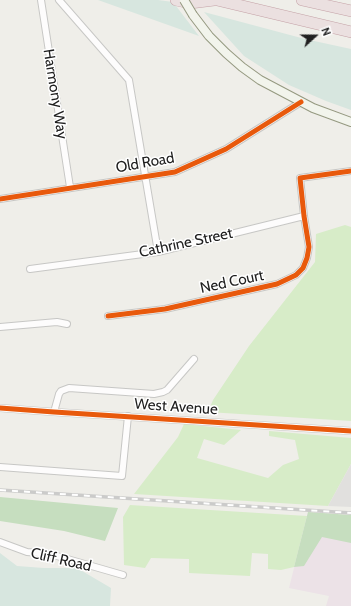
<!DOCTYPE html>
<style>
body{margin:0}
#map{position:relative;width:351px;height:606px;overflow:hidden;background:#efeee9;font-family:Cabin,sans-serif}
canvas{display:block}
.north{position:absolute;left:295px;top:16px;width:40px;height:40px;-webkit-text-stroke:3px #fff;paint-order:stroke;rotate:69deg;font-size:11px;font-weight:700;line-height:16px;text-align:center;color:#202020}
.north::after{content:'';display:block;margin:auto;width:14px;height:18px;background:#202020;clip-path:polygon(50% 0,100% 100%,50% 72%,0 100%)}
</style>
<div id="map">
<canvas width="351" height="606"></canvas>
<div class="north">N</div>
</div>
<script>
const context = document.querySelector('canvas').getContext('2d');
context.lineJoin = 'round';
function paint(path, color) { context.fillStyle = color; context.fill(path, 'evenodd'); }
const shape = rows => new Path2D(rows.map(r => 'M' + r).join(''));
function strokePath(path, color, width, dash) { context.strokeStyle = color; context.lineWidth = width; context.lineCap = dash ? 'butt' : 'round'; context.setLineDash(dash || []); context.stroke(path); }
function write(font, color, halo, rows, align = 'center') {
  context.font = font + ' Cabin,sans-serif'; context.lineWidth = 3; context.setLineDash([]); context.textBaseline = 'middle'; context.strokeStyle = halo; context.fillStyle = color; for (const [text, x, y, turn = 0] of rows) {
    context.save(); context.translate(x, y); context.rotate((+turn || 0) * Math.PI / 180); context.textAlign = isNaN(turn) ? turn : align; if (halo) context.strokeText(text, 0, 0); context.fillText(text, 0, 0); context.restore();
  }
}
const industrial = shape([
 [308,512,351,515,351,606,326,606,329,596,289,588]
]);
const grass = shape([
 [345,225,351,227,351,421,208,412,213,400,249,346,315,262,316,234],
 [184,424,241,430,224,445,204,439,197,458,268,478,283,465,299,459,295,440,269,436,269,431,351,438,351,464,328,506,134,494,178,437],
 [130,505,307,516,294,567,281,570,268,569,268,554,252,553,250,576,189,573,189,559,151,558,145,568,124,565,123,517]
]);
const forest = shape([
 [0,497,118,508,105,541,64,531,0,521],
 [308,512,351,515,351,543,322,537,304,566,294,567]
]);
const wetland = shape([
 [98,0,158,0,173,2,199,36],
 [204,12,305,39,351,49,351,110,326,101,289,85,244,56],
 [0,553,17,566,44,568,77,568,111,588,110,606,0,606]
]);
const parking = shape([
 [351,464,351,507,328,506]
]);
const minor = shape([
 [41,0,70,187],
 [59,0,129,80,158,252],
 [0,199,175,172,226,149,301,102],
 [30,269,158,252,304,216],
 [108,316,165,309,277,284,296,275,303,268,307,258,309,247,304,216,300,178,351,171],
 [0,327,57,322,67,324],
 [54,412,59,394,61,391,69,388,154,394,163,392,167,390,194,359],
 [0,467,122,476,128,416],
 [0,542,27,552,50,554,123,575]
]);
const tertiary = shape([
 [0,408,54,412,351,431]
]);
const secondary = shape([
 [193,15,209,36,226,53,242,67,260,80,313,108,351,122]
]);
const motorway = shape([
 [176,0,190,3,214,0],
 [217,0,351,32],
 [302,0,351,11]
]);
const rail = shape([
 [0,490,351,513]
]);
const secondaryBridge = shape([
 [184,0,193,15]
]);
const cycleway = shape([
 [0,199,175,172,226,149,301,102],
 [108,316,165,309,277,284,296,275,303,268,307,258,309,247,304,216,300,178,351,171],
 [0,408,54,412,351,431]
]);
const streetNames = [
 ["Harmony Way",55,94,81],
 ["Old Road",145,163,-10],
 ["Cathrine Street",186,243,-12],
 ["Ned Court",232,282,-12],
 ["West Avenue",176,407,4],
 ["Cliff Road",61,560,13]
];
paint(industrial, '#ece2e7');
paint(grass, '#d7ecc8');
paint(forest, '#c6debf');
paint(wetland, '#d7e6df');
paint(parking, '#e1e0de');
strokePath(minor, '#c7c7c5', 8);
strokePath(tertiary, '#c7c7c5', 8);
strokePath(secondary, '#959980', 10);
strokePath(motorway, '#c4a1a6', 12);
strokePath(minor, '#fdfcfc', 6);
strokePath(tertiary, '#fdfcfc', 7);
strokePath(secondary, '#f2f4ec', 8);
strokePath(motorway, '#ebe0e0', 11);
strokePath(rail, '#cbcbca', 3.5);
strokePath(rail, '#fff', 2, [6]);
strokePath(secondaryBridge, '#959980', 10, []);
strokePath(secondaryBridge, '#f2f4ec', 8);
strokePath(cycleway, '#e8590c', 5);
write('15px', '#202020', '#fff', streetNames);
</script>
